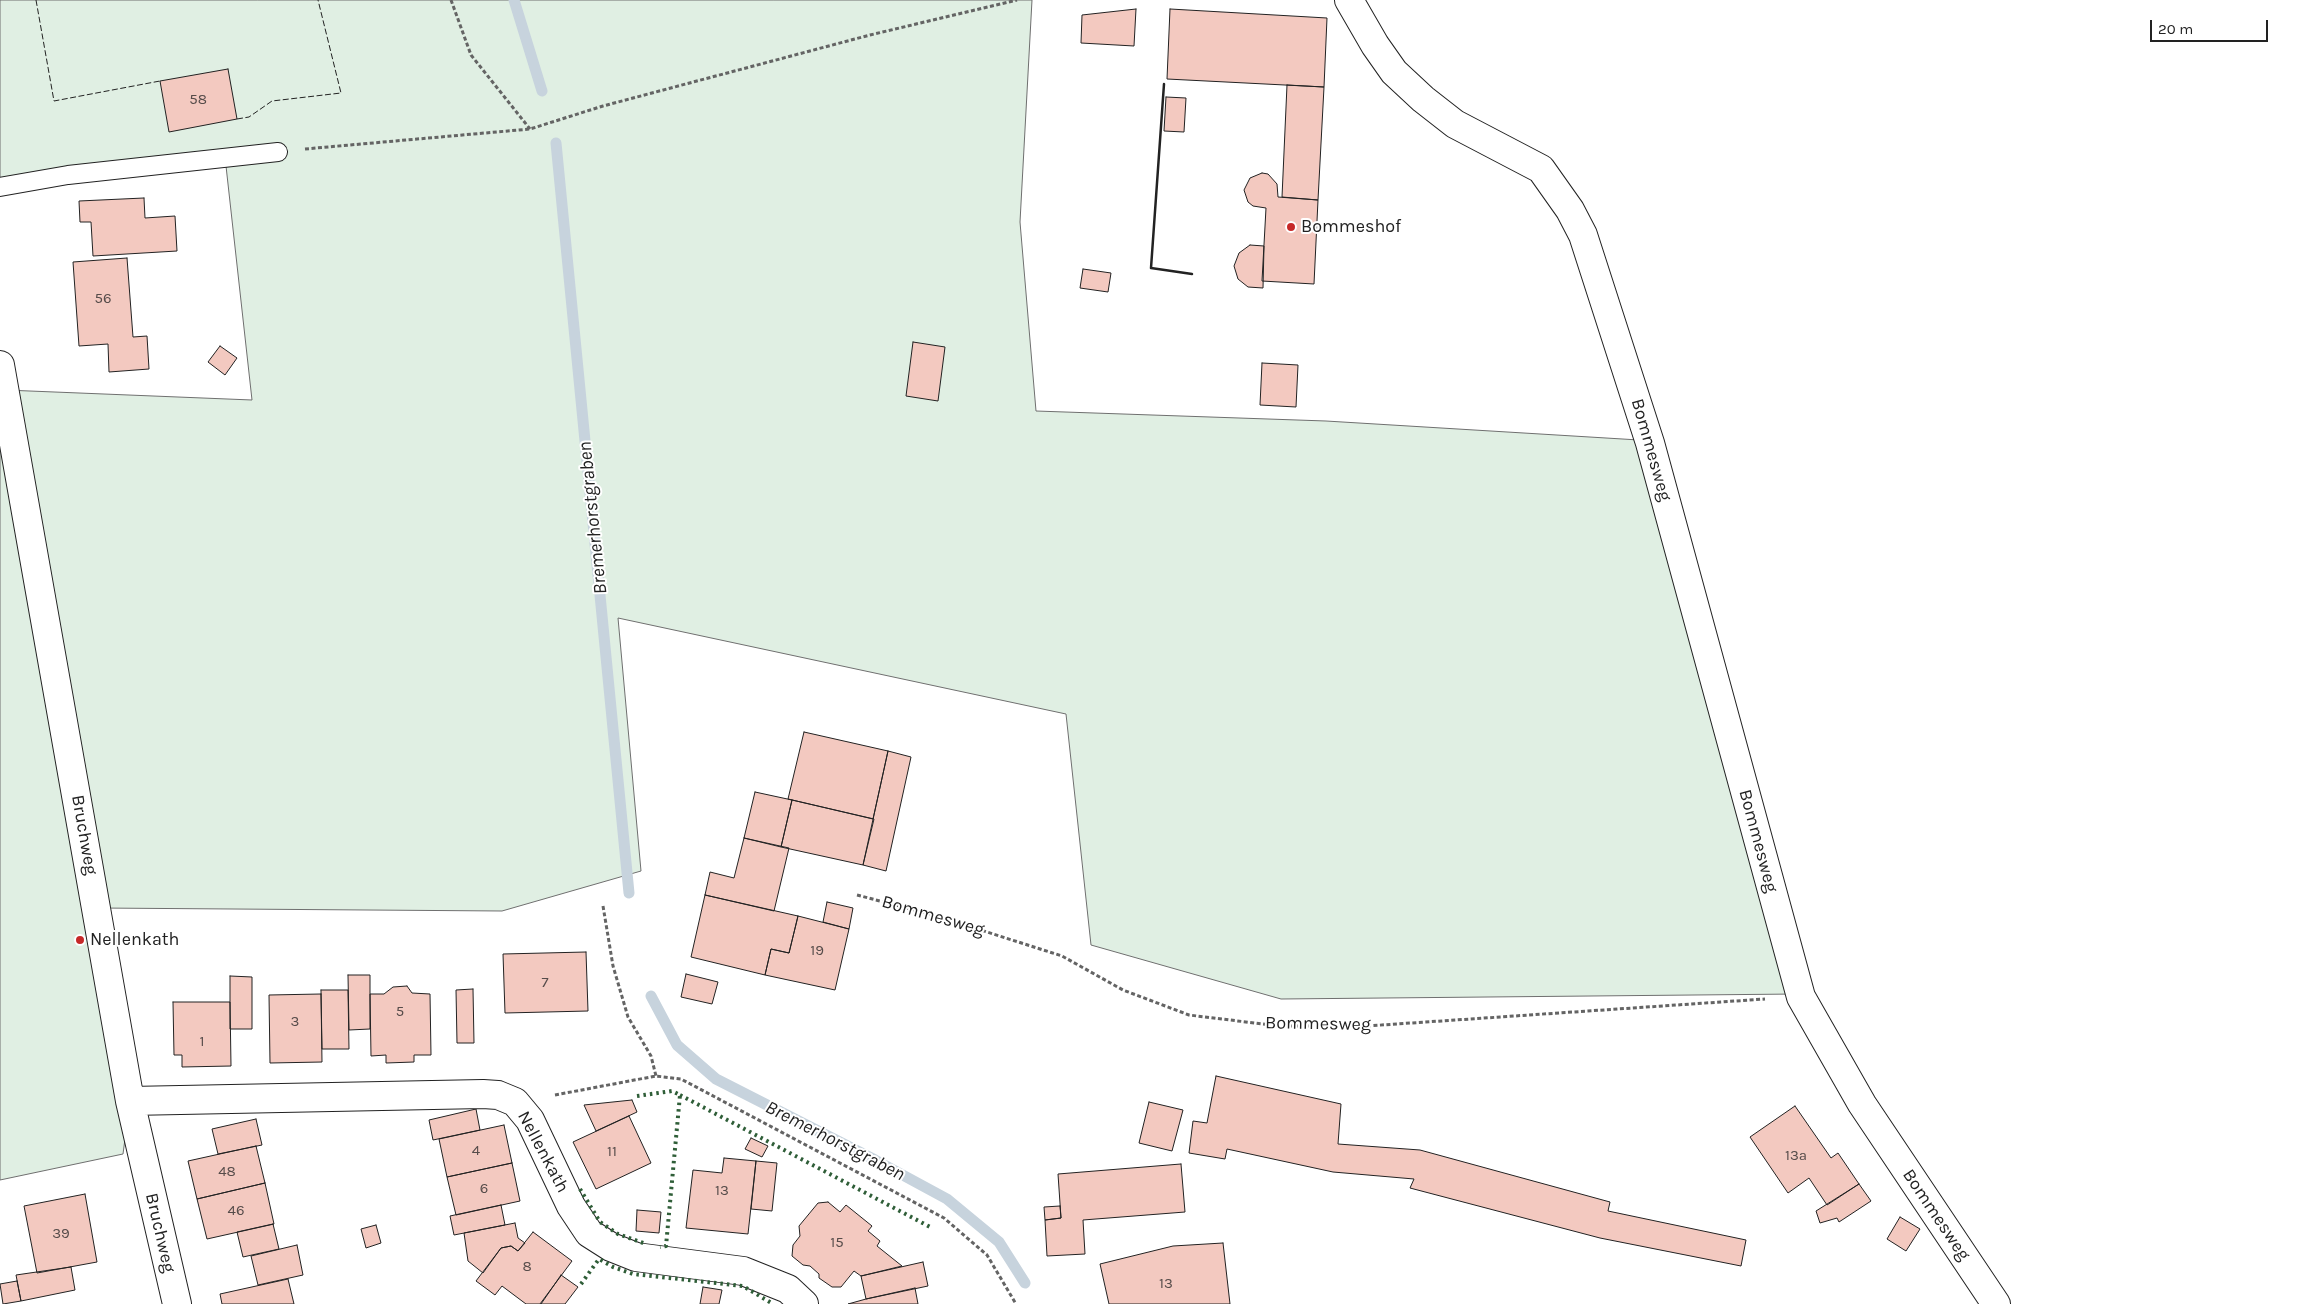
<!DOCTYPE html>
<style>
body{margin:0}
#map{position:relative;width:2322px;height:1304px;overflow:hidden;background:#fff;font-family:Karla,sans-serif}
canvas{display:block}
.scale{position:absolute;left:2150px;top:20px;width:118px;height:22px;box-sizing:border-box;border:2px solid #222;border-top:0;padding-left:6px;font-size:15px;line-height:18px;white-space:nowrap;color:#222;-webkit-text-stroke:4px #fff;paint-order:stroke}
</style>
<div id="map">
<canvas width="2322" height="1304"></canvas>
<div class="scale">20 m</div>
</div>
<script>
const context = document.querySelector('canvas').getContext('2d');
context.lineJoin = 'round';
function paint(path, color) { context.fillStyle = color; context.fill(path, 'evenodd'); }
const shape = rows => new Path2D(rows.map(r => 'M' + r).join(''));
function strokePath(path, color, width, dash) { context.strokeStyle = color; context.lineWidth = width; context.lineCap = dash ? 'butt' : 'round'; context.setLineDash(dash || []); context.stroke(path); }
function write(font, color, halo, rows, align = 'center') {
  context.font = font + ' Karla,sans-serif'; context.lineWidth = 4; context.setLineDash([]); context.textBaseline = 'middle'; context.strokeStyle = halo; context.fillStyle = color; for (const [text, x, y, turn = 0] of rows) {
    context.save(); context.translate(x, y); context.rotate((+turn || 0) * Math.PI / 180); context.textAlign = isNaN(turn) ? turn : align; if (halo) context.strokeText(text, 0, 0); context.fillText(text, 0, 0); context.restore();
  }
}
const green = shape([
 [0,0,1032,0,1020,222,1036,411,1326,421,1639,440,1797,994,1281,999,1091,945,1066,714,618,618,641,871,502,911,98,908,130,1101,123,1154,0,1180,0,376,5,390,252,400,225,157,0,186,0,0]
]);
const stream = shape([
 [514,0,542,91],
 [556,143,629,893],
 [651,996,677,1045,716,1079,875,1160,947,1199,999,1242,1025,1283]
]);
const building = shape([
 [1136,9,1134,46,1081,43,1082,15,1136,9],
 [1170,9,1327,18,1324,87,1167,79,1170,9],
 [228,69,237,119,169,132,160,81,228,69],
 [1287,85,1324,87,1318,200,1282,197,1287,85],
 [1166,97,1186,98,1184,132,1164,131,1166,97],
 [1262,173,1268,174,1277,184,1278,197,1318,200,1314,284,1262,281,1266,208,1253,206,1248,202,1244,190,1250,178,1262,173],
 [144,198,145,218,175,216,177,251,93,256,91,222,80,222,79,201,144,198],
 [1250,245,1264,246,1263,288,1248,287,1238,279,1234,266,1239,253,1250,245],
 [127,258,133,337,147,336,149,369,109,372,108,344,79,346,73,262,127,258],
 [1083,269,1111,273,1108,292,1080,288,1083,269],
 [913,342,945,347,938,401,906,396,913,342],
 [220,346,237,358,225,375,208,362,220,346],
 [1262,363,1298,365,1296,407,1260,405,1262,363],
 [804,732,888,751,873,819,788,799,804,732],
 [888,751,911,757,886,871,863,865,888,751],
 [755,792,792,800,781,847,744,838,755,792],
 [792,800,874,819,863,865,781,847,792,800],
 [744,838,789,848,774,911,705,895,710,872,734,878,744,838],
 [705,895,798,916,789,953,771,949,765,975,691,957,705,895],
 [827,902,853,908,849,929,823,922,827,902],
 [798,916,849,929,835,990,765,975,771,949,789,953,798,916],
 [586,952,588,1011,505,1013,503,954,586,952],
 [686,974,718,982,712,1004,681,997,686,974],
 [348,975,370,975,370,1029,349,1030,348,975],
 [230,976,252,977,252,1029,230,1029,230,976],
 [407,986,412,993,430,994,431,1055,414,1055,414,1062,386,1063,386,1055,371,1056,370,994,384,994,393,987,407,986],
 [473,989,474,1043,457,1043,456,990,473,989],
 [321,990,348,990,349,1049,322,1049,321,990],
 [321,994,322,1062,270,1063,269,995,321,994],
 [173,1002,230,1002,231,1066,182,1067,182,1055,174,1055,173,1002],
 [1216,1076,1341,1104,1338,1144,1420,1150,1610,1202,1608,1211,1746,1240,1741,1266,1600,1238,1410,1188,1414,1179,1333,1172,1227,1149,1225,1159,1189,1153,1193,1121,1207,1123,1216,1076],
 [632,1100,637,1112,596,1131,584,1105,632,1100],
 [1149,1102,1183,1110,1172,1151,1139,1143,1149,1102],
 [1795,1106,1831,1158,1838,1153,1859,1184,1827,1205,1809,1178,1788,1193,1750,1137,1795,1106],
 [476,1109,480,1130,433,1140,429,1120,476,1109],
 [629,1116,651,1163,596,1189,573,1142,629,1116],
 [256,1119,262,1145,218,1154,212,1129,256,1119],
 [504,1125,512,1163,447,1177,439,1139,504,1125],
 [751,1138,768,1146,762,1157,745,1149,751,1138],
 [256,1146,265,1183,197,1199,188,1161,256,1146],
 [724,1158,756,1161,748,1234,686,1228,693,1170,722,1173,724,1158],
 [756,1161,777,1163,772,1211,751,1209,756,1161],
 [512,1163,520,1201,456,1215,447,1177,512,1163],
 [1181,1164,1185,1212,1083,1220,1085,1254,1047,1256,1045,1220,1061,1218,1058,1174,1181,1164],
 [265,1183,274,1224,207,1239,197,1199,265,1183],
 [1859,1184,1871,1201,1839,1222,1837,1218,1820,1223,1816,1211,1859,1184],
 [85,1194,97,1262,37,1273,24,1206,85,1194],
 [828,1202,840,1212,846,1205,872,1226,868,1231,880,1241,877,1246,902,1266,861,1276,854,1271,841,1287,832,1287,819,1278,819,1274,810,1266,803,1265,792,1256,793,1245,800,1236,799,1226,818,1203,828,1202],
 [501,1205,505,1225,454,1235,450,1216,501,1205],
 [1060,1206,1061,1218,1045,1220,1044,1207,1060,1206],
 [637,1210,661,1212,659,1233,636,1231,637,1210],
 [1900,1217,1920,1229,1906,1251,1887,1239,1900,1217],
 [515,1223,518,1238,525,1243,518,1251,511,1246,501,1248,483,1273,468,1261,464,1233,515,1223],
 [273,1224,279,1249,243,1257,237,1232,273,1224],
 [376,1225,381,1243,366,1248,361,1229,376,1225],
 [533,1232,572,1261,540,1304,526,1304,502,1286,495,1295,476,1281,501,1248,511,1246,518,1251,533,1232],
 [1223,1243,1230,1304,1109,1304,1100,1264,1173,1246,1223,1243],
 [297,1245,303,1275,258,1285,251,1256,297,1245],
 [923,1262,928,1286,866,1299,861,1276,923,1262],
 [71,1267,75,1290,21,1301,16,1275,71,1267],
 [561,1275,578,1287,565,1304,541,1304,561,1275],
 [288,1279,294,1304,222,1304,220,1294,288,1279],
 [17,1281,21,1301,3,1304,0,1284,17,1281],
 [703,1287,722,1290,719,1304,700,1304,703,1287],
 [915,1288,918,1304,848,1304,866,1299,915,1288]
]);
const path = shape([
 [451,0,471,55,530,129],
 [305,149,530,129,603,106,870,35,1017,0],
 [857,895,937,916,1062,956,1123,990,1189,1015,1279,1026,1367,1026,1765,999],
 [603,906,613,966,628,1017,651,1056,656,1076],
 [555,1095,656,1076,681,1079,944,1218,987,1255,1016,1304]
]);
const lane = shape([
 [0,187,68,175,278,152]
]);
const street = shape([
 [1349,0,1375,45,1394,72,1423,99,1455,124,1541,169,1570,210,1583,235,1650,443,1801,997,1862,1104,1996,1304],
 [0,365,130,1101,177,1304],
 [130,1101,483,1094,498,1095,515,1102,530,1120,571,1206,589,1233,611,1247,636,1257,743,1271,788,1289,804,1304]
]);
const hedge = shape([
 [680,1095,932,1228],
 [637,1096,672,1091,680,1095,666,1246,660,1247],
 [580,1189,600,1222,618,1234,646,1244],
 [581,1284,599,1259,613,1267,633,1274,743,1286,773,1304]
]);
const fence = shape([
 [36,0,54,101,160,81],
 [237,119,249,117,272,101,341,93,318,0]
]);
const wall = shape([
 [1164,84,1151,268,1192,274]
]);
const markers = [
 [1291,227,5,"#c62828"],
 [80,940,5,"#c62828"]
];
const numberNames = [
 ["58",198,100],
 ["56",103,299],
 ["19",817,951],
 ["7",545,983],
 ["5",400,1012],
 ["3",295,1022],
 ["1",202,1042],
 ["4",476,1151],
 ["11",612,1152],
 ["13a",1796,1156],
 ["48",227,1172],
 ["6",484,1189],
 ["13",722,1191],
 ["46",236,1211],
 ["39",61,1234],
 ["15",837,1243],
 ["8",527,1267],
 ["13",1166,1284]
];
const poiNames = [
 ["Bommeshof",1301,227],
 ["Nellenkath",90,940]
];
const streetNames = [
 ["Bommesweg",1651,450,74],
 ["Bruchweg",84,835,80],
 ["Bommesweg",1758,841,75],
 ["Bommesweg",933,916,16],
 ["Bommesweg",1318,1024,1],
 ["Nellenkath",543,1152,62],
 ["Bommesweg",1936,1215,56],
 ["Bruchweg",160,1233,77]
];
const waterNames = [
 ["Bremerhorstgraben",593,518,-96],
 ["Bremerhorstgraben",835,1141,27]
];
paint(green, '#e0efe3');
strokePath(green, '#6f6f6f', 1);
strokePath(stream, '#c7d3dd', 11);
paint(building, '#f3c9c0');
strokePath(building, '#222', 1);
strokePath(lane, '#222', 20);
strokePath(street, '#222', 30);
strokePath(path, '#646464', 3, [4, 2.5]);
strokePath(lane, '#fff', 18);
strokePath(street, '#fff', 28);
strokePath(hedge, '#2f5e38', 4, [2.5, 4]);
strokePath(fence, '#222', 1, [6, 2.5]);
strokePath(wall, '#222', 2.5);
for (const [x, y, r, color] of markers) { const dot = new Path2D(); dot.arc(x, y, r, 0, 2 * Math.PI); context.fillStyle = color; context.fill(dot); strokePath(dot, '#fff', 2); }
write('15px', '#564c4a', null, numberNames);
write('18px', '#222', '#fff', poiNames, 'left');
write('18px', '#222', '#fff', streetNames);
write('italic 19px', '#222', '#fff', waterNames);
</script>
